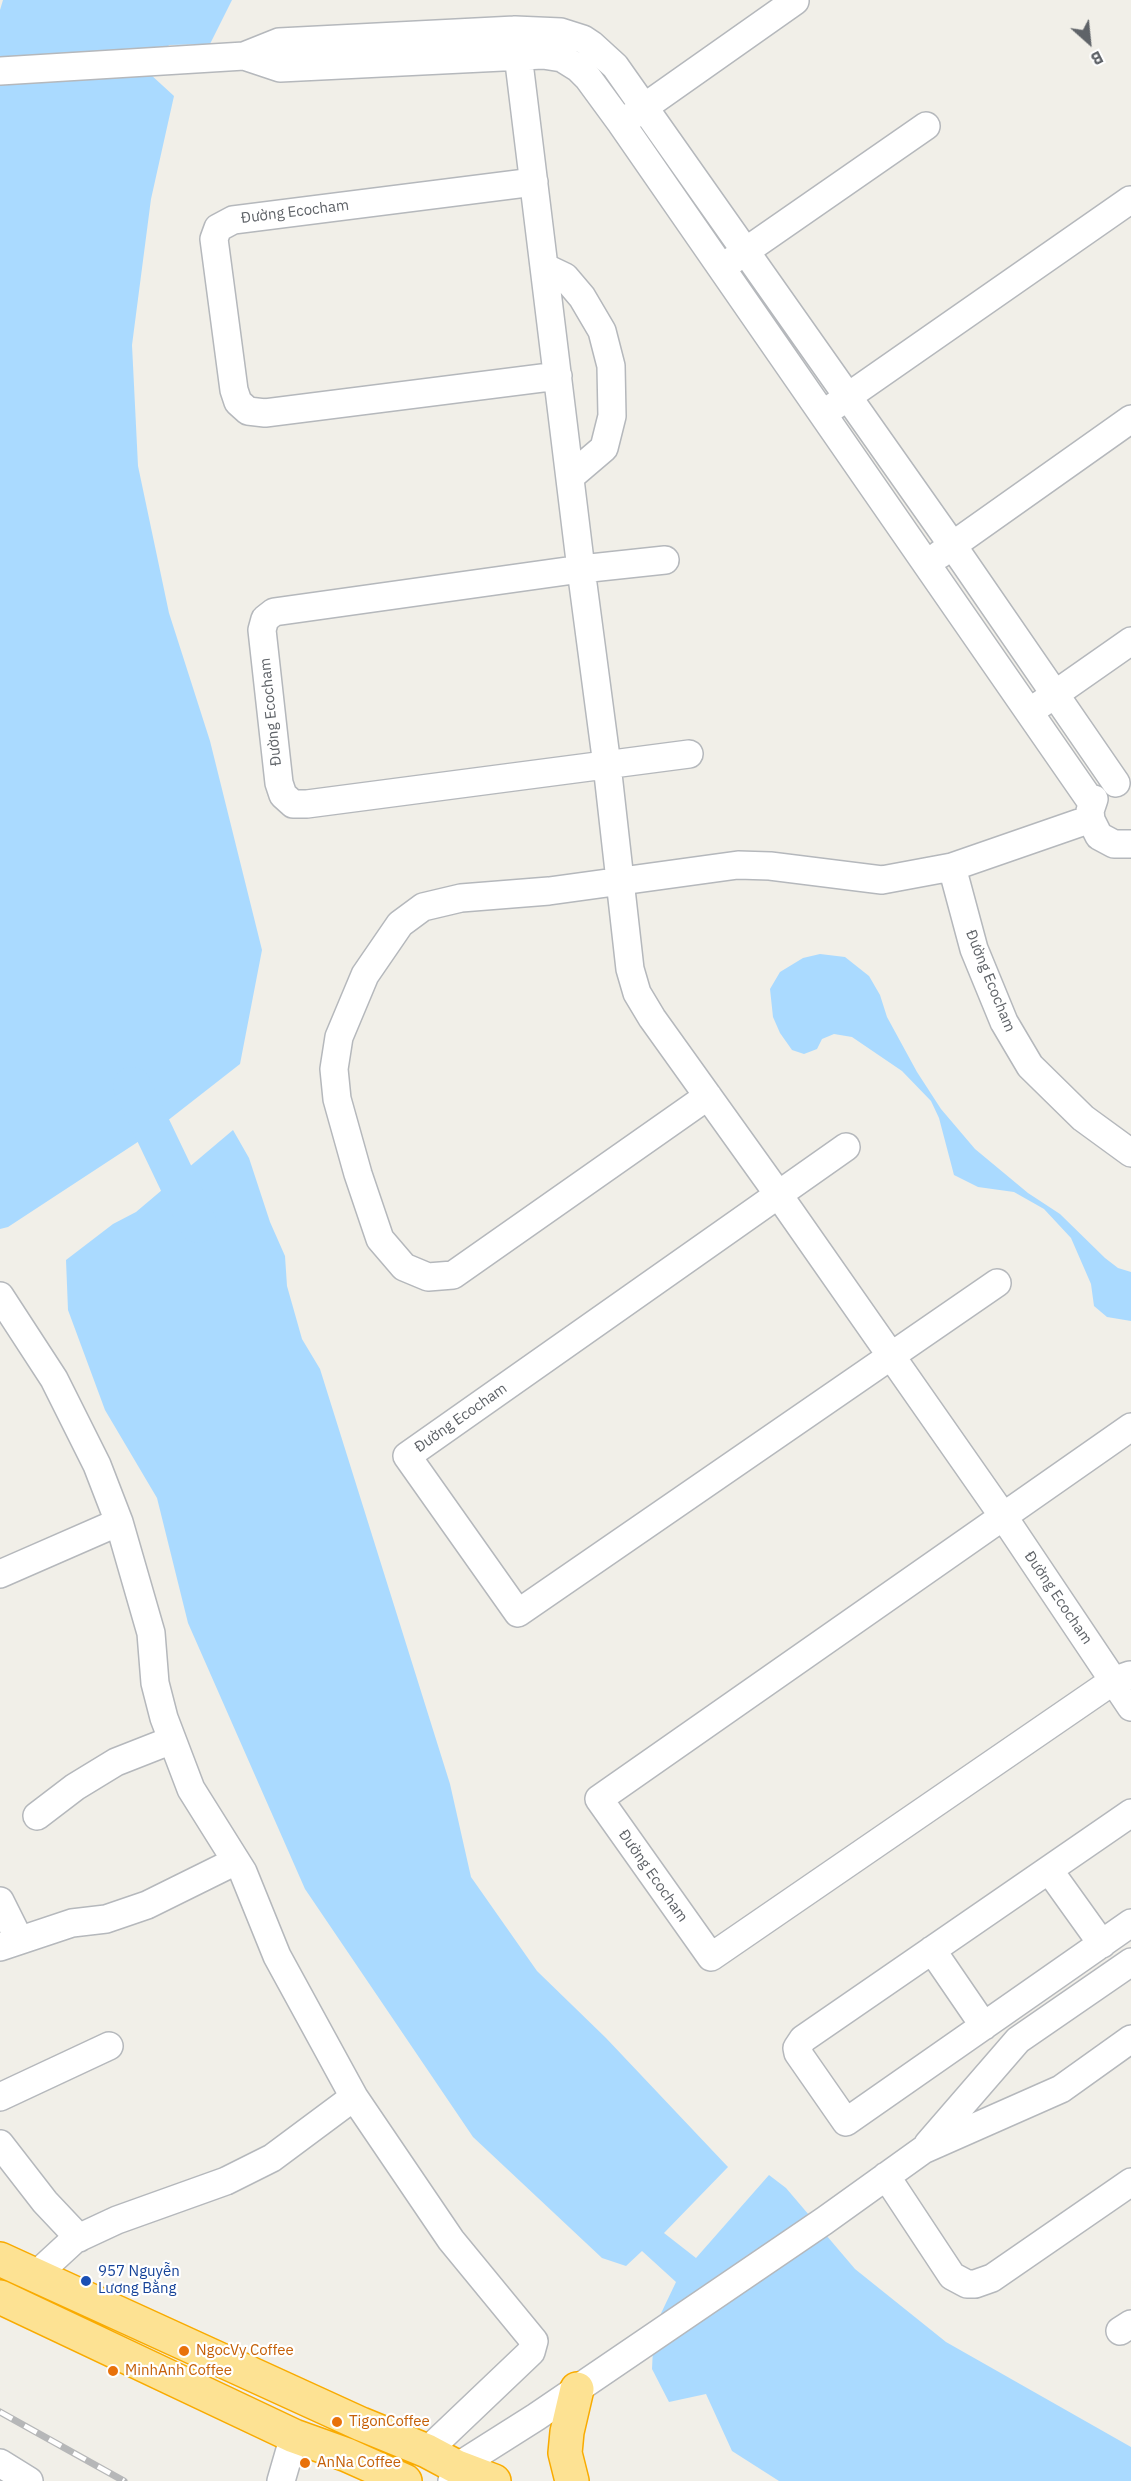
<!DOCTYPE html>
<meta charset="utf-8">
<style>
body{margin:0}
#map{position:relative;width:1131px;height:2481px;overflow:hidden;background:#f1efe8;font-family:"IBM Plex Sans",sans-serif}
canvas{display:block}
.north{position:absolute;left:1059px;top:12px;width:60px;height:60px;-webkit-text-stroke:4px #fff;paint-order:stroke;rotate:153deg;font-size:16px;font-weight:700;line-height:24px;text-align:center;color:#5f6368}
.north::after{content:'';display:block;margin:auto;width:21px;height:27px;background:#5f6368;clip-path:polygon(50% 0,100% 100%,50% 72%,0 100%)}
</style>
<div id="map">
<canvas width="1131" height="2481"></canvas>
<div class="north">B</div>
</div>
<script>
const context = document.querySelector('canvas').getContext('2d');
context.lineJoin = 'round';
function paint(path, color) { context.fillStyle = color; context.fill(path, 'evenodd'); }
const shape = rows => new Path2D(rows.map(r => 'M' + r).join(''));
function strokePath(path, color, width, dash) { context.strokeStyle = color; context.lineWidth = width; context.lineCap = dash ? 'butt' : 'round'; context.setLineDash(dash || []); context.stroke(path); }
function write(font, color, halo, rows, align = 'center') {
  context.font = font + ' "IBM Plex Sans",sans-serif'; context.lineWidth = 4.5; context.setLineDash([]); context.textBaseline = 'middle'; context.strokeStyle = halo; context.fillStyle = color; for (const [text, x, y, turn = 0] of rows) {
    context.save(); context.translate(x, y); context.rotate((+turn || 0) * Math.PI / 180); context.textAlign = isNaN(turn) ? turn : align; if (halo) context.strokeText(text, 0, 0); context.fillText(text, 0, 0); context.restore();
  }
}
const water = shape([
 [3,0,232,0,210,44,169,45,150,74,174,96,151,199,132,345,138,466,169,613,210,741,262,950,240,1064,153,1132,8,1227,0,1229,0,10],
 [820,954,845,957,869,976,880,995,887,1017,917,1072,941,1109,975,1149,1028,1193,1060,1214,1105,1258,1118,1268,1131,1272,1131,1321,1107,1317,1094,1306,1091,1284,1071,1238,1044,1209,1014,1192,978,1187,954,1175,939,1118,931,1101,902,1071,852,1037,834,1034,822,1039,817,1049,804,1054,792,1050,780,1033,773,1017,770,989,780,972,803,958],
 [233,1130,249,1158,270,1222,285,1256,287,1286,302,1339,320,1369,450,1784,471,1877,537,1971,606,2038,728,2167,664,2233,696,2258,769,2175,786,2188,855,2269,946,2342,1131,2447,1131,2481,779,2481,732,2451,706,2394,669,2402,652,2369,654,2328,676,2282,642,2251,626,2266,602,2258,473,2137,305,1889,188,1623,157,1498,105,1410,68,1310,66,1260,113,1224,136,1212]
]);
const stream = shape([
 [153,1132,182,1173]
]);
const river = shape([
 [132,1086,198,1224]
]);
const minor = shape([
 [515,30,581,569,607,765,630,969,637,993,652,1018,778,1194,1003,1516,1131,1707],
 [244,56,280,68,543,55,562,58,578,68,588,78,621,123,1092,803],
 [0,71,244,56,279,42,515,30,561,32,583,39,592,45,615,66,953,546,1116,783],
 [629,118,795,1],
 [534,182,233,220,218,228,214,239,234,390,238,402,248,411,265,413,558,376],
 [730,262,926,126],
 [544,267,565,277,582,297,602,331,611,366,612,416,604,448,570,477],
 [833,407,1130,200],
 [939,555,1131,419],
 [665,560,581,569,274,612,265,619,262,630,279,783,283,795,293,804,307,804,689,754],
 [1041,704,1131,641],
 [1094,799,1090,811,1091,820,1099,836,1114,844,1131,844],
 [952,867,974,949,1004,1022,1030,1066,1083,1118,1131,1153],
 [708,1096,453,1275,428,1277,404,1267,380,1239,358,1174,337,1099,334,1069,339,1037,365,975,400,924,423,907,461,898,549,891,738,865,770,866,882,880,952,867,1079,823],
 [846,1147,407,1456,518,1613,997,1283],
 [0,1296,54,1379,97,1465,119,1522,151,1633,155,1683,164,1718,191,1789,243,1872,277,1956,354,2097,451,2240,534,2341,531,2352,427,2451],
 [0,1574,119,1522],
 [1130,1675,1113,1681,711,1957,599,1799,1131,1427],
 [1131,1813,803,2039,797,2048,798,2053,846,2122,1131,1923],
 [37,1816,75,1787,116,1762,172,1740],
 [1049,1870,1102,1944],
 [0,1901,19,1939],
 [0,1947,72,1923,106,1919,147,1905,236,1861],
 [932,1950,984,2026],
 [0,2097,109,2046],
 [0,2144,45,2202,79,2238],
 [928,2144,1018,2040,1131,1962],
 [886,2176,952,2276,967,2284,975,2284,992,2278,1131,2182],
 [36,2275,74,2240,117,2220,226,2181,272,2158,354,2097],
 [1120,2331,1131,2324],
 [0,2463,29,2481],
 [281,2481,294,2436],
 [452,2481,457,2467,536,2417,824,2221,923,2150,1061,2089,1131,2039]
]);
const highway = shape([
 [0,2259,361,2424,427,2451,457,2467,494,2481],
 [0,2297,294,2436,347,2455,405,2481],
 [572,2481,565,2453,567,2432,577,2389]
]);
const rail = shape([
 [0,2412,124,2481]
]);
const markers = [
 [86,2281,6,"#1a4fb4"],
 [184,2351,6,"#e8710a"],
 [113,2371,6,"#e8710a"],
 [337,2422,6,"#e8710a"],
 [305,2463,6,"#e8710a"]
];
const streetNames = [
 ["Đường Ecocham",295,212,-7],
 ["Đường Ecocham",271,712,-96],
 ["Đường Ecocham",990,981,68],
 ["Đường Ecocham",461,1418,-35],
 ["Đường Ecocham",1058,1598,56],
 ["Đường Ecocham",653,1876,55]
];
const transitNames = [
 ["957 Nguyễn",98,2272],
 ["Lương Bằng",98,2289]
];
const foodNames = [
 ["NgocVy Coffee",196,2351],
 ["MinhAnh Coffee",125,2371],
 ["TigonCoffee",349,2422],
 ["AnNa Coffee",317,2463]
];
paint(water, '#aadaff');
strokePath(stream, '#aadaff', 6);
strokePath(river, '#aadaff', 38);
strokePath(minor, '#b5b8bc', 30);
strokePath(highway, '#f9ab00', 36);
strokePath(minor, '#fff', 27);
strokePath(highway, '#fde293', 33);
strokePath(rail, '#b6b7b8', 7);
strokePath(rail, '#fff', 4.5, [14]);
for (const [x, y, r, color] of markers) { const dot = new Path2D(); dot.arc(x, y, r, 0, 2 * Math.PI); context.fillStyle = color; context.fill(dot); strokePath(dot, '#fff', 2); }
write('15px', '#5f6368', '#fff', streetNames);
write('15px', '#164399', '#fff', transitNames, 'left');
write('15px', '#c56008', '#fff', foodNames, 'left');
</script>
